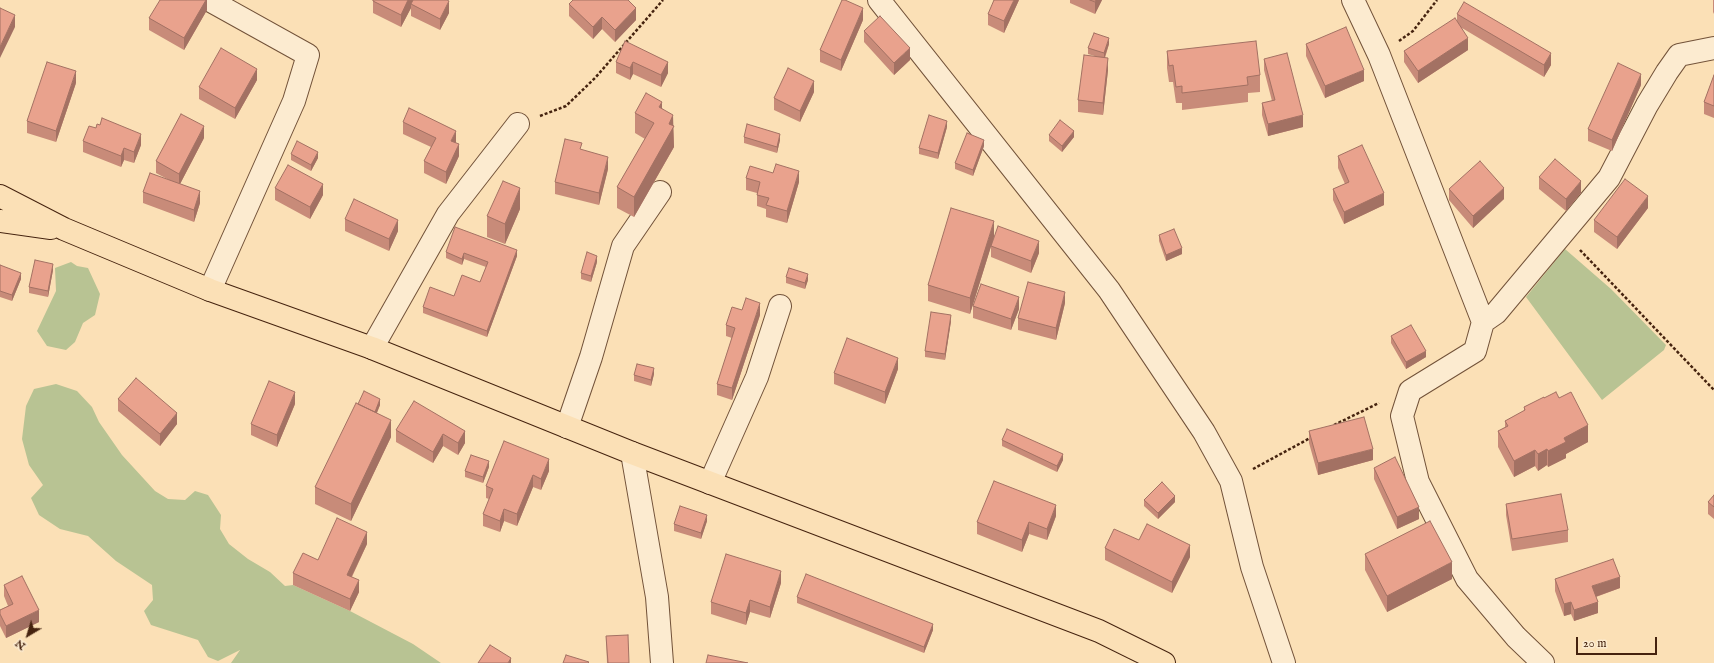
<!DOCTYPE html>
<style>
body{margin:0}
#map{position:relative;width:1714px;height:663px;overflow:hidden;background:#fbe0b6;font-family:"IM FELL English",serif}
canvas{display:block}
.north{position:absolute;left:8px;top:615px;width:40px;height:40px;-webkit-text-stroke:3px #fcebd0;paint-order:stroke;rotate:218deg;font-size:11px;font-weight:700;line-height:16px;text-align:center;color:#45230f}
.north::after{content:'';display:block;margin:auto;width:14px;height:18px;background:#45230f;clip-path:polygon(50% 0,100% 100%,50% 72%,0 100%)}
.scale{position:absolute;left:1576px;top:637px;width:81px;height:18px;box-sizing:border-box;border:2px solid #45230f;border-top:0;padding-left:5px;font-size:12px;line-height:14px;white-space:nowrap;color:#45230f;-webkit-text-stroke:3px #fcebd0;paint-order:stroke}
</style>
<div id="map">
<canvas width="1714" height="663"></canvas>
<div class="north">N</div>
<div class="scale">20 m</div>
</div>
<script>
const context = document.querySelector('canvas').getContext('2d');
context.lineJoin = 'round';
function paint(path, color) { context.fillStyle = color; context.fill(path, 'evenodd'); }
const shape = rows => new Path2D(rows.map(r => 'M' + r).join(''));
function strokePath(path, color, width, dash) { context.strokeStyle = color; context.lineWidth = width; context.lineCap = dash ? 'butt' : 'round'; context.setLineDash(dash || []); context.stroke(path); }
const green = shape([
 [1565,249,1611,289,1666,345,1664,350,1602,400,1526,297],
 [71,262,77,266,88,268,100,294,95,315,83,323,75,342,66,350,47,346,37,331,56,291,55,268],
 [56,384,77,391,92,407,99,422,122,455,155,491,168,499,185,500,195,491,208,495,221,515,220,529,229,544,248,559,270,572,285,586,293,585,350,611,413,644,441,663,231,663,240,650,218,661,208,657,198,640,151,625,144,611,153,600,152,585,116,561,88,536,60,529,39,515,31,498,43,485,29,465,22,439,26,406,34,389]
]);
const path = shape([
 [1399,41,1413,31,1437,0],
 [540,116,566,106,595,78,663,0],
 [1580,250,1714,390],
 [1334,425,1379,403],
 [1253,469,1312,437]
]);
const minor = shape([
 [209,0,308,55,294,101,210,290],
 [879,0,1109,290,1204,432,1231,481,1252,567,1284,663],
 [1353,0,1379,55,1483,322,1475,351,1410,391,1402,416,1418,482,1467,579,1516,637,1543,663],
 [1483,322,1496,313,1609,178,1647,105,1667,72,1679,55,1714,48],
 [372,348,448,214,518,124],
 [567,427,591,357,623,246,660,192],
 [632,453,657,597,662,663],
 [710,483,757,377,780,306]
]);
const major = shape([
 [0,196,64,229,210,290,372,348,632,453,1099,631,1164,663],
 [0,221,51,228]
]);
const wall = shape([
 [207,0,207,10,184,50,149,30,149,18],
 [447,0,449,13,440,30,411,16,411,8,401,27,373,13,373,1],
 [1019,0,1004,33,988,25,988,14],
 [1070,0,1102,0,1095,14,1070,3],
 [1713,0,1714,0,1714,14,1713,12],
 [569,4,636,20,615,42,602,29,593,39,569,16],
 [1457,14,1551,65,1544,77,1462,28,1468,50,1418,83,1404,62,1404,51,1457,21],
 [863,20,841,71,820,62,820,50],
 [864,31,910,60,894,75,864,42],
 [1109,44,1105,58,1108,70,1103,115,1078,112,1078,100,1098,57,1088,54,1088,48],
 [1306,44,1364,81,1325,98,1306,56],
 [1167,51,1260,75,1260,92,1248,93,1248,102,1182,110,1182,103,1176,103,1173,82,1169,82,1167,68],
 [1264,59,1303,127,1268,136,1262,115,1262,103,1272,101,1264,70],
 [616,62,668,62,668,73,661,87,633,74,630,80,616,73],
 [1714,75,1714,118,1704,114,1704,102],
 [257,80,235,119,199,99,199,87],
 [76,83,56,142,27,133,27,121],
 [1641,85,1612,151,1588,141,1588,129],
 [814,92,800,122,774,110,774,98],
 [662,108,673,126,674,147,634,217,617,208,617,187,645,139,635,133,635,113],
 [403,122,456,142,459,156,446,184,424,173,424,161,431,147,403,134],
 [947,127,938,159,919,154,919,148],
 [1049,135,1074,137,1062,152,1049,141],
 [744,137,780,140,777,153,744,143],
 [204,138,180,184,200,203,194,222,143,203,143,192,169,180,156,173,156,161],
 [83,141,141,145,134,163,124,160,121,167,83,152],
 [984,146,973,176,955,169,955,163],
 [291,154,318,158,311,171,291,160],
 [1338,156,1384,205,1344,224,1333,200,1333,189,1345,184,1338,168],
 [608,169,599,205,555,194,555,182],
 [1539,177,1581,193,1566,211,1539,189],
 [746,178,799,182,787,223,766,217,766,209,757,206,757,193,746,190],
 [275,188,323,195,310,219,275,200],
 [1449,189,1504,199,1473,228,1449,200],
 [1648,208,1617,249,1594,232,1594,220],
 [520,209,505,244,487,237,487,216],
 [345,219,398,231,389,251,345,231],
 [1159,235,1182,254,1166,261,1159,241],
 [994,237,992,244,1039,253,1031,273,991,257,991,246,970,314,928,301,928,285],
 [446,252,517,256,487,337,423,313,423,307,454,296,480,282,486,267,464,259,462,265,446,258],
 [597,262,591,282,581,279,581,273],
 [0,265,21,279,12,301,0,297],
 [53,270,48,297,29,293,29,287],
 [786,277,808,280,805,289,786,283],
 [1065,303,1056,340,1018,330,1018,318],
 [973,306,1019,309,1011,330,973,318],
 [760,315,732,400,717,395,717,384,732,338,726,336,726,325],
 [951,321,945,360,925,357,925,351],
 [1391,336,1426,357,1406,369,1391,343],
 [898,369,885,404,834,384,834,373],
 [654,374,651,386,634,381,634,375],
 [1544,398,1559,398,1588,442,1566,454,1566,458,1548,467,1547,465,1538,471,1535,466,1514,477,1498,447,1498,431,1505,427,1505,421,1524,411,1524,407],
 [118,399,177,424,160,446,118,411],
 [295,404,277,447,251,435,251,424],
 [358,404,380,405,377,413,391,437,351,521,315,504,315,487],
 [396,430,465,431,465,443,458,455,443,446,433,463,396,442],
 [1309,431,1373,460,1318,475,1309,443],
 [1002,440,1063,460,1057,472,1002,446],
 [489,467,483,483,465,477,465,471],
 [1374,468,1419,519,1397,529,1374,479],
 [549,471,541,490,533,487,517,526,504,521,500,532,483,526,483,514,489,499,486,498,486,486],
 [1714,495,1714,519,1708,514,1708,502],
 [1144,500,1175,502,1158,519,1144,506],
 [1506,504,1568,530,1568,542,1512,551,1506,515],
 [1056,516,1047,540,1029,534,1022,552,977,534,977,522],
 [707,521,701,539,674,531,674,524],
 [1139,540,1190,557,1172,593,1105,560,1105,548],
 [367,544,352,577,359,592,350,611,293,585,293,573,318,560],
 [1365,554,1452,579,1387,612,1365,570],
 [1555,579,1620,588,1596,597,1598,613,1574,621,1571,614,1564,616,1555,591],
 [781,583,770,618,750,612,746,625,711,614,711,602],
 [4,585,39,622,6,638,0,626,0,610,8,606,4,596],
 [797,597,933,630,924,653,797,603],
 [606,636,629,663,607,663]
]);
const shadedWall = shape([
 [206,0,207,0,207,10,184,50,184,38],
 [408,0,414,0,411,4,411,8,401,27,401,15],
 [1014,0,1019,0,1004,33,1004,21],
 [1096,0,1102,0,1095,14,1095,2],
 [449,1,449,13,440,30,440,19],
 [636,8,636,20,615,42,615,30],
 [863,8,863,20,841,71,841,60],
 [15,15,15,27,0,58,0,47],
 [602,17,602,29,593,39,593,27],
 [1109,38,1109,44,1104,59,1104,53],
 [1468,38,1468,50,1418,83,1418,71],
 [910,48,910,60,894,75,894,63],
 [1551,53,1551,65,1544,77,1544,65],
 [1108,58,1108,70,1103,115,1103,103],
 [633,62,633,74,630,80,630,68],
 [668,62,668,73,661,87,661,75],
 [257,69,257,80,235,119,235,108],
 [1364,70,1364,81,1325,98,1325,86],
 [76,71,76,83,56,142,56,131],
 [1641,74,1641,85,1612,151,1612,140],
 [814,81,814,92,800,122,800,111],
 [662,102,662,122,659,107],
 [673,115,674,147,634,217,634,197],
 [1303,115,1303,127,1268,136,1268,124],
 [947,121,947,127,938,159,938,153],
 [204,126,204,138,179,186,179,174],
 [456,131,456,142,451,153,451,141],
 [1074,131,1074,137,1062,152,1062,146],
 [141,134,141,145,134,163,134,152],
 [780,134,780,140,777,153,777,147],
 [984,140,984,146,973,176,973,170],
 [459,144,459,156,446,184,446,172],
 [124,148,124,160,121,167,121,156],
 [318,152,318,158,311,171,311,165],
 [608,157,608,169,599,205,599,193],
 [799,171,799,182,787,223,787,211],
 [1581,181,1581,193,1566,211,1566,199],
 [323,184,323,195,310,219,310,207],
 [520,188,520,209,505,244,505,224],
 [1504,188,1504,199,1473,228,1473,216],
 [200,191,200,203,194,222,194,210],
 [1384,193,1384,205,1344,224,1344,212],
 [1648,196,1648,208,1617,249,1617,237],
 [398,220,398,231,389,251,389,239],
 [994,221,994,237,970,314,970,298],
 [1039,241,1039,253,1031,273,1031,261],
 [1182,248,1182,254,1166,261,1166,255],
 [517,250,517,256,487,337,487,331],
 [464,253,464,259,462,265,462,259],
 [597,256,597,262,591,282,591,276],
 [53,264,53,270,48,297,48,291],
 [21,273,21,279,12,301,12,295],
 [808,274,808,280,805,289,805,283],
 [1065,292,1065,303,1056,340,1056,328],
 [1019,297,1019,309,1011,330,1011,319],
 [760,303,760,315,732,400,732,388],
 [951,315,951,321,945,360,945,354],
 [1426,351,1426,357,1406,369,1406,362],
 [898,358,898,369,885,404,885,392],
 [654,368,654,374,651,386,651,380],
 [295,392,295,404,277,447,277,435],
 [380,399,380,405,372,424,372,418],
 [177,413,177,424,160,446,160,434],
 [391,420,391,437,351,521,351,504],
 [1588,425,1588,442,1566,454,1566,458,1548,467,1548,451,1564,438],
 [465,431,465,443,458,455,458,443],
 [443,434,443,446,433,463,433,452],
 [1373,449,1373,460,1318,475,1318,463],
 [1547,449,1547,465,1538,471,1538,454],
 [1535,450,1535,466,1514,477,1514,461],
 [1063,454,1063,460,1057,472,1057,466],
 [549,459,549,471,541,490,541,479],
 [489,461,489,467,483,483,483,477],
 [533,475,533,487,517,526,517,514],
 [1175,496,1175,502,1158,519,1158,513],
 [1056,505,1056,516,1047,540,1047,529],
 [1419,507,1419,519,1397,529,1397,517],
 [504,509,504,521,500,532,500,521],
 [707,515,707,521,701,539,701,533],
 [1029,522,1029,534,1022,552,1022,540],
 [367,532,367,544,347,586,347,575],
 [1190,545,1190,557,1172,593,1172,582],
 [1452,562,1452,579,1387,612,1387,596],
 [781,571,781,583,770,618,770,607],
 [1620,577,1620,588,1592,598,1592,586],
 [359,580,359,592,350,611,350,599],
 [750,600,750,612,746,625,746,613],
 [1571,602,1571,614,1564,616,1564,604],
 [1598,602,1598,613,1574,621,1574,610],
 [39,610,39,622,6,638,6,626],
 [933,624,933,630,924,653,924,647],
 [511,658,511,663,508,663]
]);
const building = shape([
 [160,0,206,0,184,38,149,18,160,0],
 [373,0,408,0,401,15,373,1,373,0],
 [413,0,447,0,449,1,440,19,411,4,413,0],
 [573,0,628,0,636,8,615,30,602,17,593,27,569,4,573,0],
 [842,0,845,0,863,8,841,60,820,50,842,0],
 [994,0,1014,0,1004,21,988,14,994,0],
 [1090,0,1096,0,1095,2,1090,0],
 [1464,2,1551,53,1544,65,1457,14,1464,2],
 [0,8,15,15,0,47,0,8],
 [880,16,910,48,894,63,864,31,880,16],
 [1455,18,1468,38,1418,71,1404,51,1455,18],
 [1346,27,1364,70,1325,86,1306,44,1346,27],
 [1094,33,1109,38,1104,53,1088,48,1094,33],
 [625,41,668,62,661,75,633,62,630,68,616,62,625,41],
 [1256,41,1260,75,1247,77,1248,85,1182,93,1182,86,1176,87,1173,65,1169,66,1167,51,1256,41],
 [221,48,257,69,235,108,199,87,221,48],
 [1287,53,1303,115,1268,124,1262,103,1275,100,1264,59,1287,53],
 [1084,55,1108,58,1103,103,1078,100,1084,55],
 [47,62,76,71,56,131,27,121,47,62],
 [1618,63,1641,74,1612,140,1588,129,1618,63],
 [788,68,814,81,800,111,774,98,788,68],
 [1714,75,1714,106,1704,102,1714,75],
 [646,93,662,102,659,107,673,115,669,124,674,126,634,197,617,187,654,123,635,113,646,93],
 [409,108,456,131,451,141,459,144,446,172,424,161,436,138,403,122,409,108],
 [181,114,204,126,179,174,156,161,181,114],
 [929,115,947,121,938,153,919,148,929,115],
 [102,118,141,134,134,152,124,148,121,156,83,141,89,126,96,128,97,124,100,125,102,118],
 [1060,120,1074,131,1062,146,1049,135,1060,120],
 [747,124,780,134,777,147,744,137,747,124],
 [967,133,984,140,973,170,955,163,967,133],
 [565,139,582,143,580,149,608,157,599,193,555,182,565,139],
 [297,141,318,152,311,165,291,154,297,141],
 [1362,145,1384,193,1344,212,1333,189,1349,182,1338,156,1362,145],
 [1555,159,1581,181,1566,199,1539,177,1555,159],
 [1480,161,1504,188,1473,216,1449,189,1480,161],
 [776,164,799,171,787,211,766,205,769,198,757,195,760,182,746,178,750,166,773,173,776,164],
 [288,165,323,184,310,207,275,188,288,165],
 [150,173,200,191,194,210,143,192,150,173],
 [1625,179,1648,196,1617,237,1594,220,1625,179],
 [503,181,520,188,505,224,487,216,503,181],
 [354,199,398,220,389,239,345,219,354,199],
 [951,208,994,221,970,298,928,285,951,208],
 [998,226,1039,241,1031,261,991,246,998,226],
 [455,227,517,250,487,331,423,307,430,287,454,296,462,275,480,282,488,262,464,253,462,259,446,252,455,227],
 [1174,229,1182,248,1166,255,1159,235,1174,229],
 [587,252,597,256,591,276,581,273,587,252],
 [35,260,53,264,48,291,29,287,35,260],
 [0,265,21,273,12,295,0,291,0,265],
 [789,268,808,274,805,283,786,277,789,268],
 [1028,282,1065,292,1056,328,1018,318,1028,282],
 [981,284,1019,297,1011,319,973,306,981,284],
 [746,298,760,303,732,388,717,384,735,328,726,325,732,307,742,310,746,298],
 [931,312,951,315,945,354,925,351,931,312],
 [1411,325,1426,351,1406,362,1391,336,1411,325],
 [847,338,898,358,885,392,834,373,847,338],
 [637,364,654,368,651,380,634,375,637,364],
 [136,378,177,413,160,434,118,399,136,378],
 [269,381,295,392,277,435,251,424,269,381],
 [364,391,380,399,375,412,358,404,364,391],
 [1556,392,1559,398,1571,392,1588,425,1564,438,1566,442,1548,451,1547,449,1538,454,1535,450,1514,461,1498,431,1508,426,1505,421,1525,410,1524,407,1544,397,1544,398,1556,392],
 [414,401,465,431,458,443,443,434,433,452,396,430,414,401],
 [356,403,391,420,351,504,315,487,356,403],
 [1364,417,1373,449,1318,463,1309,431,1364,417],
 [1007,429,1063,454,1057,466,1002,440,1007,429],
 [504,441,549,459,541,479,533,475,517,514,504,509,500,521,483,514,493,489,486,486,504,441],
 [471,455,489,461,483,477,465,471,471,455],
 [1395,457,1419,507,1397,517,1374,468,1395,457],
 [994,481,1056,505,1047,529,1029,522,1022,540,977,522,994,481],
 [1162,482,1175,496,1158,513,1144,500,1162,482],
 [1561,494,1568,530,1512,539,1506,504,1561,494],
 [1714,495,1714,507,1708,502,1714,495],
 [680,506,707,515,701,533,674,524,680,506],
 [337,518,367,532,347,575,359,580,350,599,293,573,303,553,318,560,337,518],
 [1430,521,1452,562,1387,596,1365,554,1430,521],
 [1147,524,1190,545,1172,582,1105,548,1114,529,1139,540,1147,524],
 [726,554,781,571,770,607,750,600,746,613,711,602,726,554],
 [1613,559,1620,577,1592,586,1598,602,1574,610,1571,602,1564,604,1555,579,1613,559],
 [806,574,933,624,924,647,797,597,806,574],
 [22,576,39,610,6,626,0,614,0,610,13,604,4,585,22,576],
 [628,635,629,663,608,663,606,636,628,635],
 [490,645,511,658,508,663,478,663,490,645],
 [566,655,589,662,588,663,563,663,566,655],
 [708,655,748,663,706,663,708,655]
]);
paint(green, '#b8c393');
strokePath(minor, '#725239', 24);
strokePath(major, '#45230f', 24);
strokePath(path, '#45230f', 2.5, [3, 2]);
strokePath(minor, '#fcebd0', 22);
strokePath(major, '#fbe0b6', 22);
paint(wall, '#c88b79');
paint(shadedWall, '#a37163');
paint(building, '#e9a28d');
strokePath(building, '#a37163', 1);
</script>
